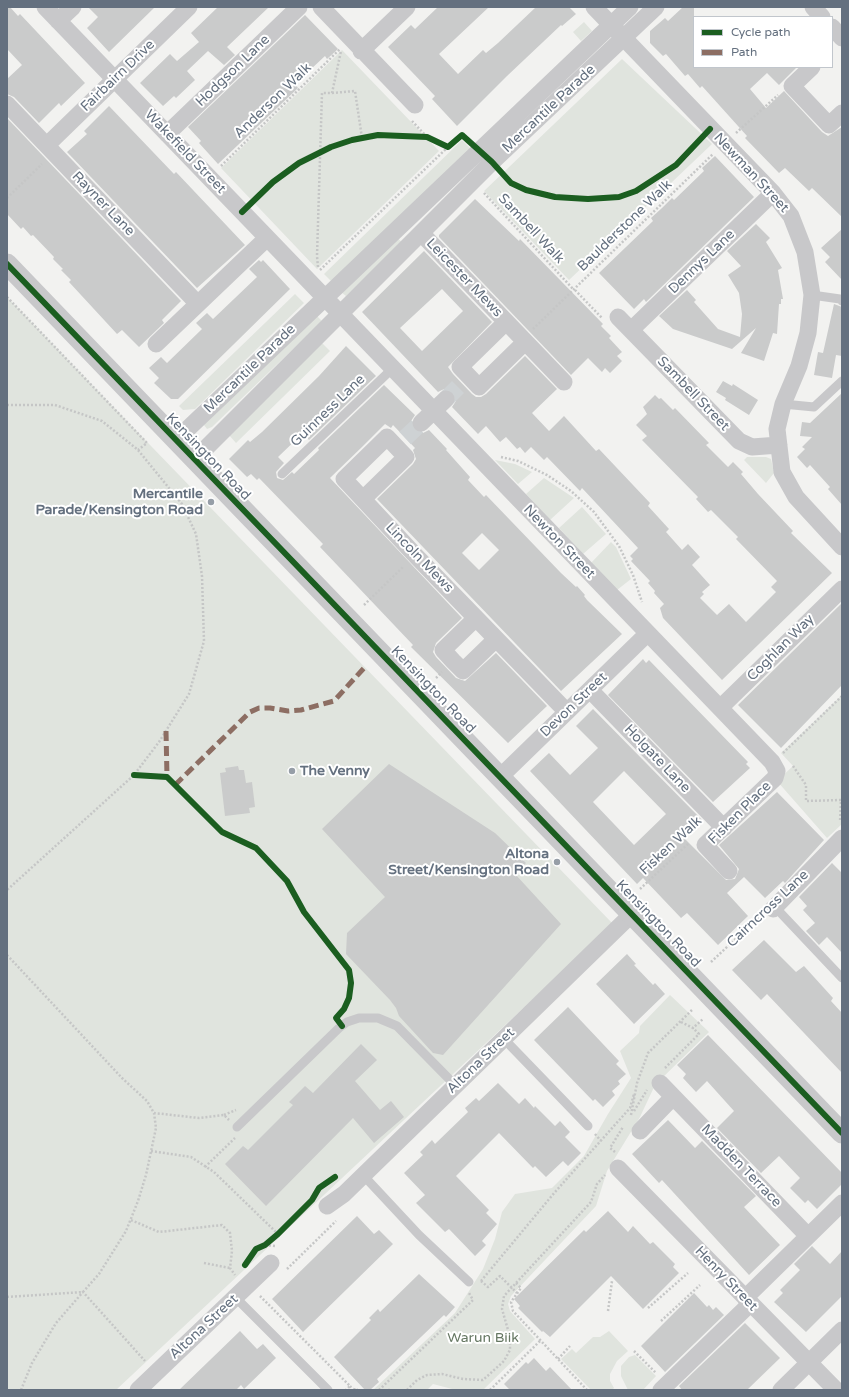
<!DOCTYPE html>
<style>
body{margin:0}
#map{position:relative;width:849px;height:1397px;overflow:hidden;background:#f2f2f0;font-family:"Varela Round",sans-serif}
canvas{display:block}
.frame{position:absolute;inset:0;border:8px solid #64707f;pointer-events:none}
.legend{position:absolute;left:693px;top:16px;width:140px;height:52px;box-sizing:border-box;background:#fff;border:1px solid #c1c6cc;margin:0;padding:5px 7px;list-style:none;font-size:12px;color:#64707f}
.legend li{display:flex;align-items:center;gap:8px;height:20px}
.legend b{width:20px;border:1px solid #c1c6cc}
</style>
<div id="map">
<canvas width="849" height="1397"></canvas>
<div class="frame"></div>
<ul class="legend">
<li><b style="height:5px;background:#1b5e20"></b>Cycle path</li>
<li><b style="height:5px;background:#8d6e63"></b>Path</li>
</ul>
</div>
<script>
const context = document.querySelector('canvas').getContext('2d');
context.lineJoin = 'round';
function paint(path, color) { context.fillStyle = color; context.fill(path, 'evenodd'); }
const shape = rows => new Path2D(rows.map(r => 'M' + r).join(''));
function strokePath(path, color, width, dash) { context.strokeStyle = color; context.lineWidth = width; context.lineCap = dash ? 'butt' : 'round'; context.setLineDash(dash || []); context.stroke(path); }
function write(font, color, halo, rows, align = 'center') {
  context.font = font + ' "Varela Round",sans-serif'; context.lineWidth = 4; context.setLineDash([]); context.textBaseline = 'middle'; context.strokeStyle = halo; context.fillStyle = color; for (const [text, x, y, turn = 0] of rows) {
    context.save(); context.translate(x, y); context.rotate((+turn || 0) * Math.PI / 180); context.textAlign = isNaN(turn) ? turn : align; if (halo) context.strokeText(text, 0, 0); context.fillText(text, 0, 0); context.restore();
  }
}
const green = shape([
 [584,22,592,31,581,41,573,32],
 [342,50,439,151,317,269,221,168],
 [622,59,712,144,569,280,484,191],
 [462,140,474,152,332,282,324,274],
 [397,238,402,242,346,296,341,292],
 [295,294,304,303,195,409,183,410,179,406],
 [7,297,613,924,116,1390,7,1390],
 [315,314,322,321,212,427,207,429,204,425,206,420],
 [322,343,330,351,236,443,228,434],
 [747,457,766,457,771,459,774,473,766,483,744,460],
 [495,460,515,464,532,472,518,484],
 [544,478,574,498,550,520,526,494],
 [582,507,606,534,583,554,559,528],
 [611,542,616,547,631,579,617,590,591,563],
 [842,695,842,824,827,838,777,781,793,766,781,753],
 [670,995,709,1032,655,1085,640,1117,607,1171,596,1206,511,1296,508,1304,510,1311,535,1339,483,1390,456,1390,433,1384,427,1390,373,1390,455,1313,483,1269,495,1239,502,1212,515,1194,552,1188,584,1156,608,1114,631,1078,620,1051,639,1033,640,1026],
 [609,1331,628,1351,617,1361,610,1374,610,1381,614,1388,612,1390,591,1390,561,1359,572,1349,576,1353,593,1337,600,1337],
 [635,1355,656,1376,643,1390,628,1390,621,1376,621,1366,629,1357]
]);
const building = shape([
 [7,7,10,7,18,16,20,14,85,83,61,106,59,103,39,123,14,97,7,94,7,79,22,65,7,49],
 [88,7,155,7,109,52,87,28,98,17],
 [218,7,269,7,227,47,235,55,224,65,208,51,187,71,195,80,176,98,174,96,163,106,140,83,170,54,177,61,199,42,191,33],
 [438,7,489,7,439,54,458,74,483,50,486,53,498,43,536,7,569,7,576,14,562,26,561,25,507,76,457,126,432,99,435,96,388,47,411,25,415,29],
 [683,7,694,7,694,67,797,67,779,85,767,73,750,89,766,108,784,91,822,132,828,136,842,127,842,217,812,188,809,191,785,168,779,173,745,138,747,136,702,86,700,88,688,74,685,76,666,54,663,56,650,43,650,31,665,18,668,21],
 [305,15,338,49,327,59,325,56,295,84,298,88,218,164,199,143,201,141,188,127],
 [109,106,174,174,176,172,245,245,197,288,67,152,87,134,84,131],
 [7,118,181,301,162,320,164,323,139,347,122,330,117,334,69,282,71,280,61,270,63,269,53,259,54,257,33,235,31,236,23,227,21,229,7,214],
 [715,156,754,197,646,302,644,299,634,309,599,273,653,221,651,218,662,208,672,198,674,200,704,171,702,168],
 [475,199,519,241,520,239,603,324,601,326,611,336,609,338,622,352,617,356,622,361,610,373,605,368,602,372,588,358,571,375,439,237,439,235],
 [756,224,770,238,766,242,782,268,778,270,783,299,781,299,781,304,779,304,777,334,773,333,764,361,741,353,756,328,732,349,673,329,659,316,687,290,696,300,694,302,718,329,740,337,742,314,739,293,728,275,741,266,727,251],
 [842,229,842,280,825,262,830,257,821,248],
 [424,251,492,322,448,367,453,374,472,394,476,397,481,397,486,394,525,356,557,389,532,413,549,431,564,416,596,451,599,449,650,503,648,506,669,529,666,532,682,550,688,544,700,557,692,565,710,585,702,592,704,594,700,598,717,615,729,604,746,622,776,592,771,587,777,581,736,539,738,537,711,510,708,512,696,499,698,497,642,440,647,436,636,425,647,414,643,407,655,395,659,399,661,398,673,410,675,408,709,443,706,445,728,467,733,462,743,472,741,474,758,494,793,531,791,533,832,573,722,680,663,618,660,608,664,604,654,593,655,591,648,583,650,581,631,561,633,559,630,556,638,548,582,488,580,491,547,457,544,460,531,447,525,453,520,447,517,449,506,437,500,442,486,426,478,434,452,407,456,401,453,392,444,389,438,392,362,312],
 [442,289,463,311,422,351,400,328],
 [259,260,261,262,263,260,290,289,178,399,171,399,154,383,159,378,149,368,161,357,167,363,202,329,196,323,207,313,213,319,257,277,249,269],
 [834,304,842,307,842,356,836,355,832,378,814,375,818,352,823,353],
 [346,346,376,376,309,440,303,433,278,457,284,463,276,472,277,478,283,480,292,472,294,474,319,450,318,448,384,385,415,415,411,421,414,430,423,433,429,430,447,449,446,450,470,477,468,480,484,497,486,495,561,573,576,587,577,586,585,595,584,596,587,600,622,634,561,691,377,499,413,464,416,459,413,450,415,448,393,425,391,428,385,424,363,446,330,478,462,618,436,643,433,652,436,657,456,678,465,681,496,653,547,706,508,743,411,647,413,645,320,547,323,544,259,478,257,480,251,474,247,477,229,459,248,440,250,442,262,432,319,376],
 [482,533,499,550,479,570,462,553],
 [723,381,732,386,733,384,758,400,749,415,725,400,726,398,716,392],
 [842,393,842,505,828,489,830,487,810,465,807,468,797,457,805,449,802,447,812,437,800,436,802,422,810,423],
 [842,603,842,685,781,748,738,705],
 [643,659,646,663,649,660,748,762,746,764,750,768,713,802,608,695],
 [593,709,702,820,684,838,726,880,735,879,739,869,719,845,777,792,824,840,785,883,783,881,765,898,744,877,727,893,748,916,718,945,687,913,681,918,643,878,637,884,530,771,549,753,570,775,598,748,576,726],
 [624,771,666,814,634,845,593,802],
 [389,764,495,833,526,863,515,874,561,924,443,1055,433,1053,399,1016,396,1008,390,1000,346,954,347,933,385,897,322,829],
 [238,766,239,770,244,770,246,783,252,782,255,807,249,808,250,813,225,816,220,773,226,772,225,768],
 [832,863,842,873,842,953,827,937,819,945,806,931,815,923,803,910,807,906,799,897],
 [764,940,796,972,804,966,833,998,831,1001,842,1013,842,1073,767,994,761,1000,732,970],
 [627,954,636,964,634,965,653,985,655,983,665,994,634,1024,596,984],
 [568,1007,619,1061,616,1064,626,1074,618,1081,620,1084,612,1091,615,1095,603,1107,595,1099,593,1101,534,1040],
 [708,1035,842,1173,842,1184,817,1209,808,1200,805,1203,790,1188,800,1178,779,1156,761,1173,717,1128,734,1111,707,1081,696,1092,683,1078,686,1074,677,1065],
 [361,1044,377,1060,355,1081,380,1110,391,1101,404,1117,374,1143,353,1118,266,1206,225,1164,243,1146,248,1150,293,1105,289,1102,305,1086,313,1093],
 [498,1083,519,1104,525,1098,534,1108,535,1106,555,1126,560,1121,570,1132,565,1137,581,1153,568,1166,563,1161,546,1177,535,1166,533,1168,499,1133,456,1176,489,1210,486,1213,497,1224,482,1241,486,1245,475,1256,449,1229,445,1232,416,1203,425,1195,404,1173,423,1155,420,1152,432,1140,435,1144,468,1112,465,1108,476,1098,479,1101],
 [668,1120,695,1148,702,1141,756,1196,744,1207,780,1245,749,1275,662,1180,659,1183,632,1154],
 [608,1211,628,1232,633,1226,650,1244,653,1242,675,1264,673,1267,679,1273,643,1309,611,1276,550,1337,543,1331,542,1332,518,1308,520,1306,514,1299,584,1230,586,1232],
 [357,1216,374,1234,379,1230,393,1244,303,1332,272,1299],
 [812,1246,830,1264,842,1251,842,1296,806,1332,774,1302,783,1293,780,1290,800,1270,794,1264],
 [419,1274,455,1307,446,1317,444,1315,377,1379,379,1382,370,1390,365,1390,334,1357,371,1320,369,1318,378,1309,380,1312],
 [694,1293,707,1307,709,1305,713,1310,716,1307,724,1315,665,1372,641,1346],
 [745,1323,780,1358,747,1390,682,1390,679,1386],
 [240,1331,257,1349,263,1344,276,1358,244,1389,241,1385,236,1390,179,1390],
 [534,1358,546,1371,550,1367,572,1390,510,1390,504,1384,526,1362,528,1364]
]);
const minorTunnel = shape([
 [446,399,463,382],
 [405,438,421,423]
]);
const path = shape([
 [332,93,355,91,362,138],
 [412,121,427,137],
 [736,133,778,95],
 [221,166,340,49],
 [484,193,574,290],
 [7,198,42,164],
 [318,267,317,256,322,93,332,93,341,51],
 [320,270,448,147],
 [575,290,602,318],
 [7,297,147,443,138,450],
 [533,329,713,154],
 [7,405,55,405,102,421,138,450,182,504,196,534,202,576,204,641,189,694,159,742,134,775,7,890],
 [501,457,518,461,547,475,571,491,594,512,619,546,633,575,642,602],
 [364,605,404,566],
 [436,678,442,672],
 [783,753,842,696],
 [793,766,806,785,806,801,841,800,840,822],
 [640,889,689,843],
 [7,955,122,1078,147,1101,154,1113,199,1118,224,1115,229,1120],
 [711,962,759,917],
 [681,1022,693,1028,703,1019],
 [665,1068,699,1034,693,1028],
 [634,1111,647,1090],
 [224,1115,236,1110],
 [631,1115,637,1083,648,1053,693,1009],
 [595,1134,601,1141],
 [151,1151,191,1157,214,1172,278,1234],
 [615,1152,610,1148,623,1127],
 [205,1167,235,1138],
 [131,1220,159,1232,222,1225,230,1233,232,1251,230,1268,235,1275],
 [265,1245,275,1246],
 [204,1263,230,1268],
 [287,1269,336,1221],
 [481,1281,555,1192,630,1108,634,1094],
 [481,1281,488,1287,500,1276,517,1293],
 [516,1283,521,1288,511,1302,513,1311,587,1390],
 [260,1296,350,1386,346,1390],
 [7,1297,83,1292,99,1274,126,1231,138,1201,146,1175,156,1128,154,1113],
 [648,1308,688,1273],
 [608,1311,612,1281],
 [661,1321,700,1285],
 [634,1351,656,1373],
 [558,1359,570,1346],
 [350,1386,353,1390],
 [21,1390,32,1363,56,1323,83,1292,145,1361],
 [354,1390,355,1388,357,1390],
 [379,1390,473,1300,469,1293],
 [388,1390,390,1390],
 [407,1390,417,1380,427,1375,442,1374,463,1379,483,1380,504,1361,510,1350,510,1337,502,1309,504,1296,591,1202,597,1184,605,1175],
 [490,1390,541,1340]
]);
const service = shape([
 [812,295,840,299,842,301],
 [783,404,814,407,842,381],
 [282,474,393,368],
 [775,907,842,978],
 [504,1039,588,1126],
 [237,1127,339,1028,347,1022,359,1018,378,1018,397,1026,455,1085],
 [363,1175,419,1235,469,1282],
 [235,1297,328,1390]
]);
const minor = shape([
 [45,7,772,762,777,771,775,778,705,845,729,871],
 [321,7,415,105],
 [594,7,773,193,791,216,805,252,812,295,808,333,799,366,783,404,777,429,782,472,796,497,842,547],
 [813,7,822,17],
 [58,21,73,7],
 [832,27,842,38],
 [361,51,407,7],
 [812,67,792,86,829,125,842,113],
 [7,104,198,304],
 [167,134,299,7],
 [47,145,189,7],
 [422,234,564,382],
 [618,317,739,441,752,447,779,445],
 [506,322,460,367,479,387,525,342],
 [631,330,773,193],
 [156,344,267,238],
 [421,423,446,399],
 [175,441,630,7],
 [194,460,492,162,656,7],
 [363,499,406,457,387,437,344,479,415,555,476,618,567,712],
 [476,618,443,650,453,661,463,671,496,639],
 [590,690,724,828],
 [721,707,842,589],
 [500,777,647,634],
 [773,909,842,838],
 [660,1083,808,1236],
 [640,1131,673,1097],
 [618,1168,836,1390],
 [327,1206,344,1194,632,914],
 [745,1298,842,1203],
 [138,1390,271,1263],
 [661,1390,750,1304],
 [781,1390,842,1330]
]);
const tertiary = shape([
 [7,264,842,1133]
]);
const quiet = shape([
 [166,731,167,777],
 [175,785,250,712,259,708,270,708,288,711,301,710,334,701,364,668]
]);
const cycleway = shape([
 [242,212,273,182,299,163,331,147,352,140,378,135,427,137,448,147,462,135,492,162,511,183,526,190,555,197,588,199,619,197,636,191,676,165,710,129],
 [7,264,842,1133],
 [134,775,167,777,222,832,256,848,287,881,304,912,349,970,351,983,349,998,344,1009,336,1018,342,1026],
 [245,1265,256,1249,265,1245,278,1234,312,1200,319,1188,335,1177]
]);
const markers = [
 [211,502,4,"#969ea7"],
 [292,771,4,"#969ea7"],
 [557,862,4,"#969ea7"]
];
const streetNames = [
 ["Hodgson Lane",233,71,-44],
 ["Fairbairn Drive",118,76,-44],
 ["Anderson Walk",273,101,-44],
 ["Mercantile Parade",549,109,-43],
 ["Wakefield Street",185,152,46],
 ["Newman Street",751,173,47],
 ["Rayner Lane",103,204,46],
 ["Baulderstone Walk",625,226,-44],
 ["Sambell Walk",531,229,47],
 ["Dennys Lane",702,262,-44],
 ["Leicester Mews",464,278,46],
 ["Mercantile Parade",250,369,-44],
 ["Sambell Street",693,394,46],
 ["Guinness Lane",328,411,-44],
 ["Kensington Road",208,457,46],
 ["Newton Street",559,542,46],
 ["Lincoln Mews",419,558,46],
 ["Coghlan Way",781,648,-45],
 ["Kensington Road",433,690,46],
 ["Devon Street",574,705,-44],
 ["Holgate Lane",657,759,46],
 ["Fisken Place",740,813,-45],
 ["Fisken Walk",671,846,-43],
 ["Cairncross Lane",768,909,-43],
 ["Kensington Road",658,924,46],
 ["Altona Street",481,1061,-44],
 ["Madden Terrace",741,1166,46],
 ["Henry Street",726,1279,46],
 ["Altona Street",204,1327,-43]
];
const poiNames = [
 ["Mercantile",203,494],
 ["Parade/Kensington Road",203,510],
 ["The Venny",300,771,"left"],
 ["Altona",549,854],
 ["Street/Kensington Road",549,870]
];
const parkNames = [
 ["Warun Biik",483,1338]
];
paint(green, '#e0e4de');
paint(building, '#cacbcb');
strokePath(minorTunnel, '#ced2d4', 17, [17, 8]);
strokePath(path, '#c5c6c6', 2.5, [2, 2]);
strokePath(service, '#c8c8ca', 9);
strokePath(minor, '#c8c8ca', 17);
strokePath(tertiary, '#c8c8ca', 21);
strokePath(quiet, '#8d6e63', 5, [10, 5]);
strokePath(cycleway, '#1b5e20', 6);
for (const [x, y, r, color] of markers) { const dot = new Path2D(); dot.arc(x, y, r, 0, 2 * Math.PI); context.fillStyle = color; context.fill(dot); strokePath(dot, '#fff', 1.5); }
write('14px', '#64707f', '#fff', streetNames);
write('bold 14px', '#64707f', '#fff', poiNames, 'right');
write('14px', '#657762', '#fff', parkNames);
</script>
